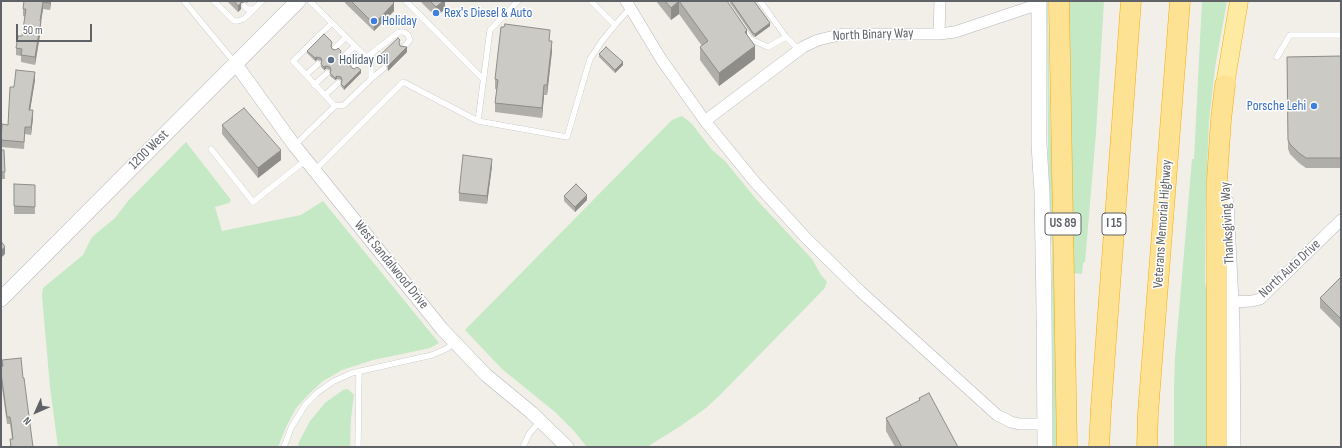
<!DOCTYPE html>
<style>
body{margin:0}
#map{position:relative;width:1342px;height:448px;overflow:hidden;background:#f1efe8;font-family:"Sofia Sans Condensed",sans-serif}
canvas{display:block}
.frame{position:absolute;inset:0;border:2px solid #5f6368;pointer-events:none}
.north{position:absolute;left:16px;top:392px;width:40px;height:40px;-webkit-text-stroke:3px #fff;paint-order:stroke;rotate:225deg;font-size:11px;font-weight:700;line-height:16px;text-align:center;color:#5f6368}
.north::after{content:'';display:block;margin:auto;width:14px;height:18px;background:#5f6368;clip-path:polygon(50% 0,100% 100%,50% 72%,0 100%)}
.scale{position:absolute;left:16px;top:24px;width:76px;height:18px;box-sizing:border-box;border:2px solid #5f6368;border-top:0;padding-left:5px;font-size:12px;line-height:14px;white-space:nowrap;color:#5f6368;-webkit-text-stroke:3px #fff;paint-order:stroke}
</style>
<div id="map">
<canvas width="1342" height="448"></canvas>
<div class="frame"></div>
<div class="north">N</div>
<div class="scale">50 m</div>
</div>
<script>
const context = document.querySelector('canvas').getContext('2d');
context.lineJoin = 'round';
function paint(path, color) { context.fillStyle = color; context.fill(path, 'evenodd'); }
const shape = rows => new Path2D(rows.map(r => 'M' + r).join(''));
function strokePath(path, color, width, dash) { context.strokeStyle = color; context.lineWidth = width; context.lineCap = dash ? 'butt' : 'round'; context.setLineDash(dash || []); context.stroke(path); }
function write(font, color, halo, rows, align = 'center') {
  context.font = font + ' "Sofia Sans Condensed",sans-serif'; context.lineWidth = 3; context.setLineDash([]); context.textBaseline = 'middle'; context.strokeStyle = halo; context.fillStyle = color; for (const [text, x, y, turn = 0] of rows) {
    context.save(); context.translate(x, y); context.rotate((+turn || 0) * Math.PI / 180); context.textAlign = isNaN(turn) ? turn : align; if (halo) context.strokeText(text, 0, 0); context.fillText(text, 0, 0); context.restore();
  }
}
const green = shape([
 [1047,1,1048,1,1048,7,1050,119,1054,205,1058,447,1053,447,1052,247,1048,155],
 [1066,1,1104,1,1096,133,1085,262,1083,263,1082,274,1073,273],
 [1202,1,1227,1,1215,68,1209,121,1206,196,1205,283,1212,310,1211,447,1174,447,1174,387,1175,358,1192,159,1194,159],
 [682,116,692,124,712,150,725,161,756,199,812,259,821,275,827,282,824,289,719,396,706,408,682,425,647,447,587,447,574,431,555,412,502,369,465,330,672,120],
 [186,142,231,200,229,203,215,207,222,231,301,215,323,201,439,343,430,348,373,360,342,370,323,381,309,394,296,408,286,427,278,447,58,447,50,387,42,296,43,288,83,255,92,237,115,218,128,201],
 [348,389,354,395,351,418,350,447,298,447,299,442,310,421,325,403,343,390]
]);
const service = shape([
 [184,1,235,63],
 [214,1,234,21,238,21,244,19,262,1],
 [406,1,483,79],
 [518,1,490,30,478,121,567,137,590,59,602,41,615,25],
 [591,1,615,25,630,8],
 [760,1,786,37,799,50],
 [244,6,247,9,254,9],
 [332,23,293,61,335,106],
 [744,30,750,39,768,47,786,37],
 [335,48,346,37],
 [344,56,355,46],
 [1277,57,1290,35,1341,35],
 [354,67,399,32,404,32,408,35,410,40,403,48],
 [306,75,318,64],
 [371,79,384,68],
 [314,85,327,73],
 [325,95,338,83],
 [295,145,335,106,344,105,371,79,371,64,366,57,310,1],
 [211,149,253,202,306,160],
 [315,170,403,82,478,121],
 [284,447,291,428,305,405,318,392,334,381,352,373,432,355,446,349,454,343],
 [358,447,359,371],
 [523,447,529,434,540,421]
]);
const minor = shape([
 [626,1,661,59,705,121,754,181,806,238,860,291,997,415,1011,422,1019,424,1045,424],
 [939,34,940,1],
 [705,121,803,47,818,40,843,34,939,34,955,32,1039,4],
 [1232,302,1252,301,1260,299,1341,220]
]);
const tertiary = shape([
 [235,63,294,145,442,329,486,375,532,413,567,447]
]);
const secondary = shape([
 [1039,1,1039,144,1042,192,1044,308,1045,447],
 [1226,202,1232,322,1233,447],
 [1,299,298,1]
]);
const trunk = shape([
 [1225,85,1239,1]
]);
const motorway = shape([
 [1059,1,1067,447],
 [1099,447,1101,408,1131,1],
 [1147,447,1148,413,1180,1],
 [1217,447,1217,180,1221,120,1225,85]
]);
const wall = shape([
 [24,1,51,1,50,10,43,9,41,21,41,29,35,65,21,62,21,56,16,55,16,48,22,36,25,17,23,16,23,9],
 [227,1,249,1,247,3,245,2,241,3,241,9,238,12],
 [345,1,392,1,394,11,374,31,345,3],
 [420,1,445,1,445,9,436,17],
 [656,1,727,1,747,35,755,59,719,86,700,60,700,47,702,46,679,14,671,20],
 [730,1,754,1,770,26,755,37,753,36,730,3],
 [550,41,552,51,547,95,544,95,542,118,495,112,495,103,497,89,495,89,495,79],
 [332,45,331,47,332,49,341,53,340,55,341,57,351,64,350,66,351,67,361,73,344,90,341,86,342,81,341,80,337,79,335,80,330,76,331,72,330,70,326,69,324,70,321,67,322,62,321,61,317,60,315,61,307,53,307,51],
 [400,46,407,52,388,71,387,65,384,64,381,65,378,62,378,57],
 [599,54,623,65,615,73,599,57],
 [1341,56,1341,168,1306,168,1299,163,1290,154,1288,149,1287,57],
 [35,80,30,110,33,118,31,135,25,134,24,149,1,147,1,137,8,125,14,87],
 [222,125,281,160,258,178,222,134],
 [1,150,4,150,5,179,1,179],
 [492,166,487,204,459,201,459,193],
 [14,184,35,185,35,214,14,214],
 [564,196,587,200,575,212,564,201],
 [1341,277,1341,329,1320,308,1320,298],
 [2,360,33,447,10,447,10,439,12,439,10,424,7,424,1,381,1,367,2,366],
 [919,398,958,447,895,447,886,431,886,418,919,401]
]);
const shadedWall = shape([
 [50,1,51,1,50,10],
 [240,1,245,1,245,2,241,3,241,9,238,12,238,6],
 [443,1,445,1,445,9,436,17,436,7],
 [679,1,679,14,671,20,671,8],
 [43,2,43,9,41,22,41,21,41,29,35,65,35,57],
 [394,3,394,11,374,31,374,24],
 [770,23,770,26,755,37,755,34],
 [747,30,747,42,745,32],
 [552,41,552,51,547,95,547,85],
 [755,46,755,59,719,86,719,73],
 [407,47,407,52,388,71,388,66],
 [317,57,317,60,315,61,315,58],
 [384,59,384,64,381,65,381,60],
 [623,62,623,65,615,73,615,70],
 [326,66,326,69,324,70,324,67],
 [361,70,361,73,344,90,344,87],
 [35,72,35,80,29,117,29,110],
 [337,76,337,79,335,80,335,78],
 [544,85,544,95,542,118,542,108],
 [33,110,33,118,31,135,31,127],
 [281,150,281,160,258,178,258,168],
 [492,159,492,166,487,204,487,196],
 [587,195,587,200,575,212,575,207],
 [5,247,5,254,1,258,1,250]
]);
const building = shape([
 [24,1,50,1,50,3,43,2,40,21,41,21,35,57,21,55,22,49,16,48,18,36,22,36,26,9,23,9,24,1],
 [234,1,240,1,241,3,238,6,234,1],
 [351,1,392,1,394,3,374,24,351,1],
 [430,1,443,1,436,7,430,1],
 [665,1,727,1,747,30,745,32,755,46,719,73,700,47,708,41,679,1,671,8,665,1],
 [731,1,754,1,770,23,755,34,753,33,731,1],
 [505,24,550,30,549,41,552,41,547,85,544,85,542,108,495,103,498,80,495,79,501,27,504,27,505,24],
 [324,34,332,42,331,46,332,49,336,50,338,48,341,51,340,54,341,57,347,57,351,61,350,65,351,67,354,69,357,67,361,70,344,87,341,84,342,80,341,77,337,76,335,78,330,73,331,70,330,67,326,66,324,67,321,64,322,61,321,58,317,57,315,58,307,51,324,34],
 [398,38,400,40,399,42,400,46,407,47,388,66,387,60,384,59,381,60,378,57,398,38],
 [606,47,623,62,615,70,599,54,606,47],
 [1341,56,1341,158,1306,158,1299,153,1290,144,1288,140,1287,57,1341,56],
 [16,70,35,72,29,110,33,110,31,127,25,127,24,142,1,140,2,124,8,125,10,87,14,87,16,70],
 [244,108,281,150,258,168,222,125,244,108],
 [1,150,4,150,5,172,1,172,1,150],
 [463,155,492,159,487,196,459,193,463,155],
 [14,184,35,185,35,207,14,206,14,184],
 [576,184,587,195,575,207,564,196,576,184],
 [1,241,5,247,1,250,1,241],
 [1341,277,1341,319,1320,298,1341,277],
 [21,358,23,378,24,378,33,447,11,447,10,439,13,439,11,422,10,417,7,417,1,373,1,367,3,366,2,360,21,358],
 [929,393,958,447,902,447,886,418,920,400,919,398,929,393]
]);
const markers = [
 [436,13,4,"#3f7fe0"],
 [374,21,4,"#3f7fe0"],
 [331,60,4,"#5c6f8a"],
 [1314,106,4,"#3f7fe0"]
];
const shields = [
 [1063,224,36],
 [1114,224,24]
];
const shieldNames = [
 ["US 89",1063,224],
 ["I 15",1114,224]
];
const shopNames = [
 ["Rex's Diesel & Auto",444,13],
 ["Holiday",382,21],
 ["Porsche Lehi",1306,106,"right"]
];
const streetNames = [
 ["North Binary Way",873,35,-2],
 ["1200 West",149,150,-45],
 ["Thanksgiving Way",1228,223,-93],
 ["Veterans Memorial Highway",1163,224,-86],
 ["West Sandalwood Drive",391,265,51],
 ["North Auto Drive",1290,269,-43]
];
const serviceNames = [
 ["Holiday Oil",339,60]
];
paint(green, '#c5e8c5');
strokePath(service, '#b5b8bc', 6);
strokePath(minor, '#b5b8bc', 12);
strokePath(tertiary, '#b5b8bc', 14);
strokePath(secondary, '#b6babf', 16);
strokePath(trunk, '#f9ab00', 19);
strokePath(motorway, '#f9ab00', 21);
strokePath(service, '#fff', 5.5);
strokePath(minor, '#fff', 11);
strokePath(tertiary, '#fff', 13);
strokePath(secondary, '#fff', 15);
strokePath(trunk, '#feeaa1', 18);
strokePath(motorway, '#fde293', 20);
paint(wall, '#afaea9');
paint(shadedWall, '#8f8d8a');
paint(building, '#cccac5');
strokePath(building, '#8f8d8a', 1);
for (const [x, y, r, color] of markers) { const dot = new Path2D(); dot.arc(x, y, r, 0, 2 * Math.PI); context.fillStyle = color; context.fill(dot); strokePath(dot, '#fff', 1.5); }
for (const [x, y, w] of shields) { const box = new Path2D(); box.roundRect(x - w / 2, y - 11, w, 22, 3); context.fillStyle = '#fff'; context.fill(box); strokePath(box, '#5f6368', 1); }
write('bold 13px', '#5f6368', null, shieldNames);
write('14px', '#366cbe', '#fff', shopNames, 'left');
write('14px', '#5f6368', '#fff', streetNames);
write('14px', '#4e5e75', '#fff', serviceNames, 'left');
</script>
